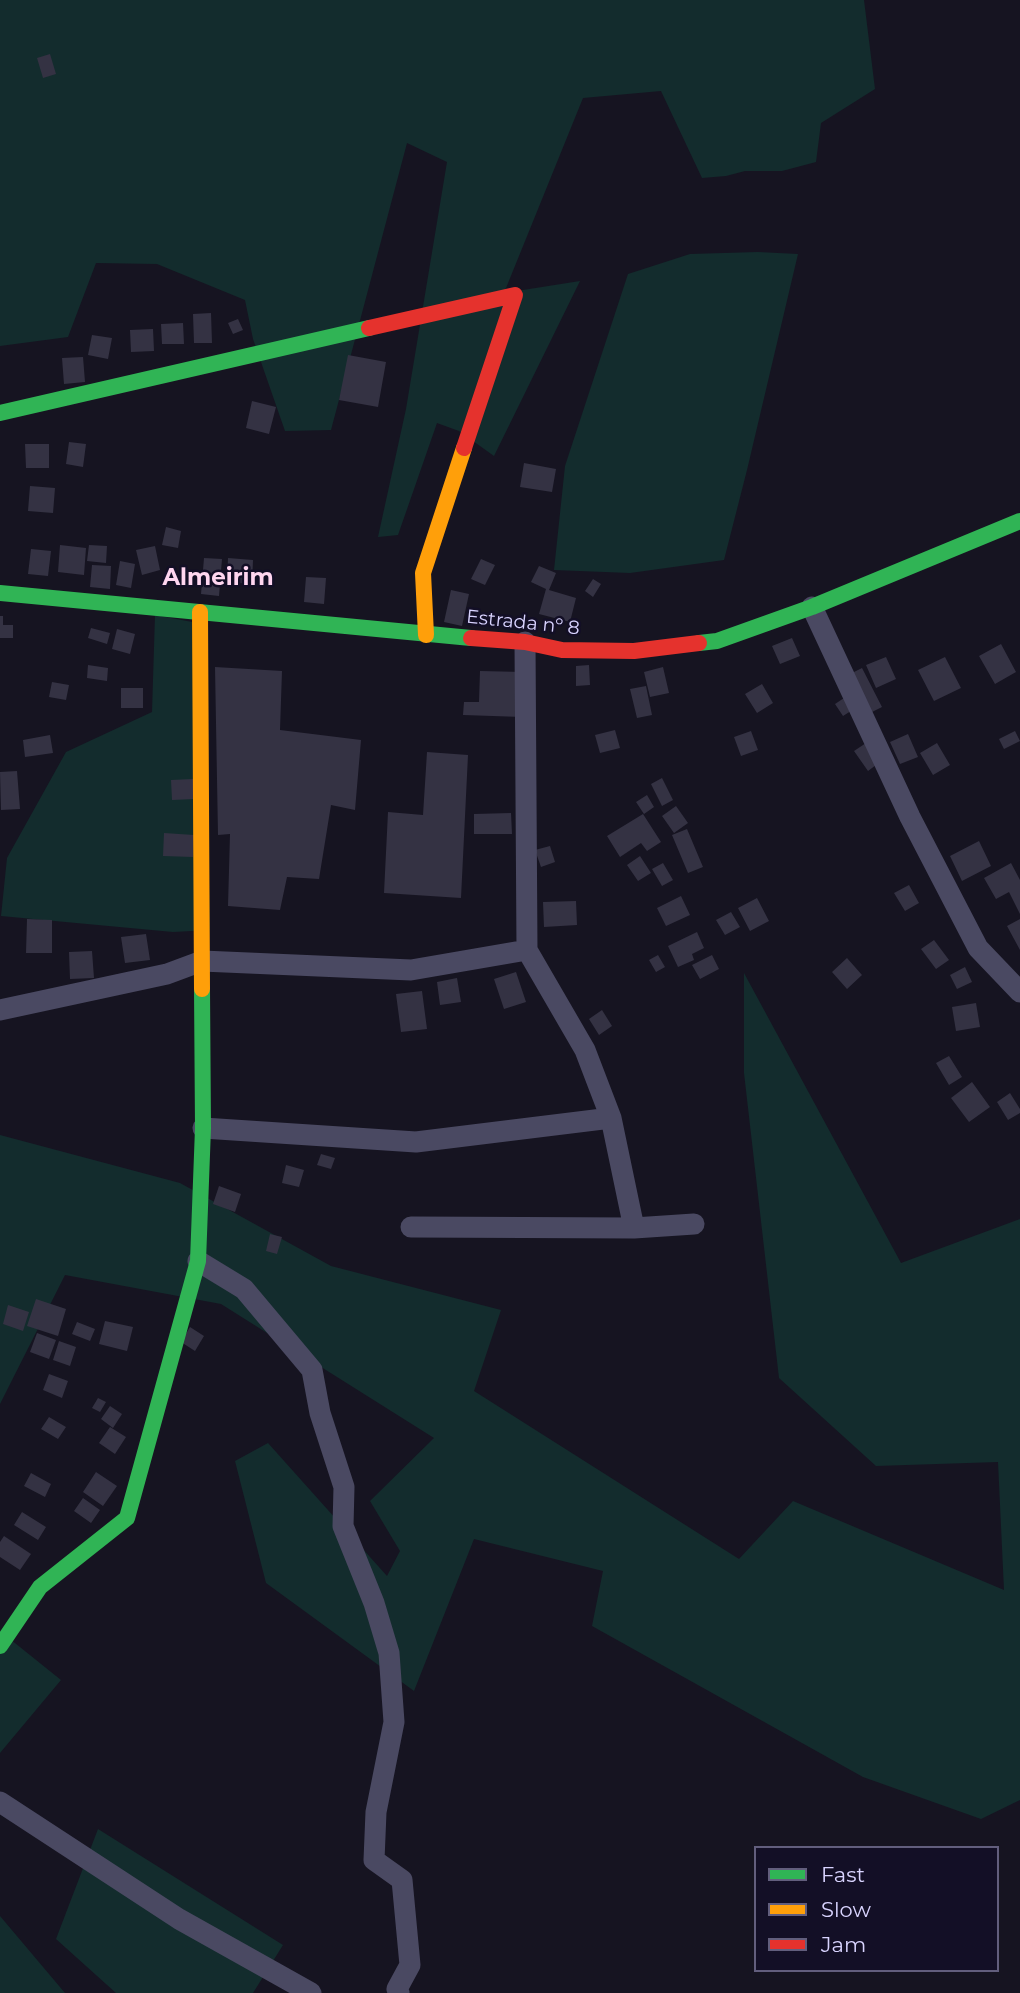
<!DOCTYPE html>
<meta charset="utf-8">
<style>
body{margin:0}
#map{position:relative;width:1020px;height:1993px;overflow:hidden;background:#161421;font-family:Montserrat,sans-serif}
canvas{display:block}
.legend{position:absolute;left:754px;top:1846px;width:245px;height:126px;box-sizing:border-box;background:#130f26;border:2px solid #625e7d;margin:0;padding:9px 12px;list-style:none;font-size:21px;color:#d9d4ff}
.legend li{display:flex;align-items:center;gap:14px;height:35px}
.legend b{width:35px;border:2px solid #625e7d}
</style>
<div id="map">
<canvas width="1020" height="1993"></canvas>
<ul class="legend">
<li><b style="height:9px;background:#30b455"></b>Fast</li>
<li><b style="height:9px;background:#ff9f0a"></b>Slow</li>
<li><b style="height:9px;background:#e5322d"></b>Jam</li>
</ul>
</div>
<script>
const context = document.querySelector('canvas').getContext('2d');
context.lineJoin = 'round';
function paint(path, color) { context.fillStyle = color; context.fill(path, 'evenodd'); }
const shape = rows => new Path2D(rows.map(r => 'M' + r).join(''));
function strokePath(path, color, width, dash) { context.strokeStyle = color; context.lineWidth = width; context.lineCap = dash ? 'butt' : 'round'; context.setLineDash(dash || []); context.stroke(path); }
function write(font, color, halo, rows, align = 'center') {
  context.font = font + ' Montserrat,sans-serif'; context.lineWidth = 5; context.setLineDash([]); context.textBaseline = 'middle'; context.strokeStyle = halo; context.fillStyle = color; for (const [text, x, y, turn = 0] of rows) {
    context.save(); context.translate(x, y); context.rotate((+turn || 0) * Math.PI / 180); context.textAlign = isNaN(turn) ? turn : align; if (halo) context.strokeText(text, 0, 0); context.fillText(text, 0, 0); context.restore();
  }
}
const green = shape([
 [0,0,864,0,875,89,821,123,816,162,782,171,745,171,726,176,702,178,661,91,583,98,504,293,580,281,494,456,459,431,437,423,398,535,378,537,406,409,447,162,407,143,331,430,285,431,253,339,245,300,157,264,96,263,68,337,0,346],
 [758,252,798,254,747,470,724,560,630,573,554,570,565,466,628,274,690,254],
 [155,615,203,624,210,930,173,932,1,916,7,858,66,752,152,712],
 [744,973,901,1263,1020,1219,1020,1800,981,1819,863,1777,592,1626,603,1571,474,1539,414,1691,266,1583,235,1461,268,1443,387,1576,400,1551,370,1501,434,1438,221,1304,65,1275,0,1404,0,1135,180,1183,331,1266,501,1310,474,1391,739,1559,793,1501,1004,1590,998,1462,876,1466,779,1378,744,1073],
 [0,1631,61,1680,0,1753],
 [98,1829,283,1945,253,1993,116,1993,56,1939],
 [0,1916,65,1993,0,1993]
]);
const building = shape([
 [50,54,56,74,43,78,37,58],
 [211,313,212,343,194,343,193,314],
 [238,319,243,330,233,334,228,323],
 [183,323,184,344,162,344,161,324],
 [153,329,154,351,131,352,130,330],
 [92,335,112,338,108,359,88,355],
 [348,355,386,362,378,407,339,400],
 [83,357,85,382,64,384,62,358],
 [252,401,276,407,269,434,246,428],
 [69,442,86,444,83,467,66,464],
 [25,444,49,444,49,468,26,468],
 [524,463,556,469,552,492,520,487],
 [30,486,55,488,53,513,28,511],
 [166,527,181,531,178,548,162,545],
 [60,545,86,548,84,575,58,572],
 [89,545,107,546,106,563,87,561],
 [155,546,160,570,142,575,136,550],
 [31,549,51,551,48,576,28,574],
 [204,558,222,559,219,596,201,594],
 [228,558,253,560,252,584,227,582],
 [481,559,495,565,485,585,471,579],
 [120,561,135,564,131,588,116,585],
 [92,565,111,566,110,589,90,587],
 [539,566,556,573,549,590,576,598,570,622,539,614,546,589,531,582],
 [306,577,326,578,324,604,304,602],
 [593,579,601,584,593,597,585,591],
 [451,590,469,594,462,626,444,622],
 [0,616,3,616,3,625,13,625,13,638,0,638],
 [91,628,110,633,107,644,88,638],
 [117,629,135,634,130,654,112,649],
 [792,638,800,656,780,664,772,646],
 [1001,644,1016,672,995,684,979,656],
 [886,657,896,679,876,688,866,665],
 [945,657,961,688,934,701,918,670],
 [88,665,108,668,107,681,87,678],
 [589,665,590,685,576,686,576,666],
 [215,667,282,671,280,730,361,740,355,810,331,805,319,879,287,877,280,910,228,906,230,834,218,835],
 [663,667,669,693,650,697,644,672],
 [862,668,882,707,870,713,850,674],
 [480,671,523,672,522,717,463,715,464,702,479,702],
 [52,682,69,685,66,700,49,697],
 [762,684,773,703,757,713,745,694],
 [646,686,652,715,637,718,630,689],
 [121,688,143,688,143,708,121,708],
 [847,696,854,709,843,716,835,704],
 [615,730,620,748,600,753,595,735],
 [751,731,758,750,741,756,734,737],
 [1015,731,1020,741,1004,749,999,739],
 [908,734,918,757,900,764,890,742],
 [50,735,53,753,25,757,23,740],
 [866,743,880,762,868,771,854,751],
 [937,743,950,765,933,775,920,753],
 [427,752,468,755,461,898,384,893,388,812,423,815],
 [17,771,20,809,1,810,0,772],
 [662,778,673,800,662,806,651,784],
 [193,779,194,799,172,800,171,780],
 [647,795,654,807,644,814,636,802],
 [676,806,688,823,674,833,662,816],
 [511,813,512,834,474,834,474,814],
 [643,814,661,842,647,851,641,843,620,857,607,836],
 [687,829,703,867,688,873,672,835],
 [164,833,194,835,193,857,163,856],
 [979,841,991,866,962,881,950,856],
 [550,846,555,862,541,867,535,850],
 [640,856,651,873,638,881,627,865],
 [663,863,673,880,662,886,652,869],
 [1011,863,1020,880,1020,914,1009,892,996,899,984,878],
 [909,885,919,903,905,911,894,893],
 [681,896,690,915,666,926,657,908],
 [757,898,769,921,750,931,738,908],
 [576,901,577,925,544,927,543,902],
 [731,912,740,927,725,935,716,920],
 [27,919,52,920,52,953,26,953],
 [1020,919,1020,950,1007,926],
 [697,932,704,948,692,954,694,960,678,967,668,946],
 [146,934,150,960,125,963,121,937],
 [934,940,949,960,936,969,921,949],
 [92,951,94,978,70,979,69,952],
 [658,955,665,967,656,972,649,960],
 [712,955,719,969,700,979,692,965],
 [847,958,862,975,847,989,832,972],
 [965,967,972,982,957,989,950,975],
 [516,972,526,1002,504,1009,494,979],
 [457,978,461,1002,440,1005,437,982],
 [422,991,427,1029,401,1032,396,994],
 [976,1003,980,1027,956,1031,952,1007],
 [602,1010,612,1026,599,1035,589,1019],
 [949,1056,962,1077,949,1085,936,1063],
 [972,1082,990,1107,969,1122,951,1098],
 [1010,1093,1020,1109,1020,1113,1008,1120,997,1102],
 [321,1154,335,1158,331,1169,317,1165],
 [286,1165,304,1170,299,1187,282,1183],
 [219,1186,241,1194,235,1212,213,1204],
 [270,1234,282,1237,277,1254,266,1251],
 [36,1299,66,1309,58,1336,27,1326],
 [8,1305,29,1312,23,1331,3,1324],
 [105,1321,133,1327,127,1351,99,1344],
 [77,1322,95,1329,90,1341,72,1334],
 [190,1327,204,1336,195,1351,181,1342],
 [37,1333,56,1340,49,1359,30,1352],
 [59,1341,76,1347,70,1366,53,1360],
 [49,1374,68,1381,62,1398,43,1390],
 [98,1398,106,1402,100,1412,92,1408],
 [110,1406,122,1414,113,1428,101,1419],
 [49,1417,66,1427,58,1439,41,1429],
 [110,1427,126,1437,115,1454,99,1443],
 [96,1472,117,1486,103,1506,83,1492],
 [31,1473,51,1484,45,1497,24,1486],
 [83,1498,100,1510,91,1523,74,1511],
 [22,1512,46,1527,38,1540,14,1525],
 [4,1536,31,1554,20,1570,0,1557,0,1542]
]);
const street = shape([
 [812,607,910,817,978,948,1020,992],
 [525,642,527,950,585,1050,611,1118,634,1228],
 [0,1010,167,974,202,961,411,970,527,950],
 [203,1128,416,1142,611,1118],
 [411,1227,634,1228,694,1224],
 [198,1261,244,1289,312,1370,320,1413,344,1487,343,1526,374,1603,389,1653,394,1722,376,1812,374,1860,402,1880,410,1965,397,1989,399,1993],
 [0,1802,179,1919,311,1993]
]);
const fast = shape([
 [0,413,369,328],
 [0,593,471,638],
 [699,643,717,641,812,607,1020,521],
 [0,1646,40,1587,127,1518,198,1261,203,1128,202,989]
]);
const slow = shape([
 [200,612,202,989],
 [426,635,423,573,464,448]
]);
const jam = shape([
 [369,328,515,295,464,448],
 [471,638,525,642,562,650,634,651,699,643]
]);
const streetNames = [
 ["Estrada nº 8",523,623,6]
];
const quarterNames = [
 ["Almeirim",218,578]
];
paint(green, '#132c2d');
paint(building, '#343243');
strokePath(street, '#4a4962', 21);
strokePath(fast, '#30b455', 16);
strokePath(slow, '#ff9f0a', 16);
strokePath(jam, '#e5322d', 16);
write('19px', '#d9d4ff', '#130f26', streetNames);
write('bold 23px', '#ffd6f0', '#130f26', quarterNames);
</script>
